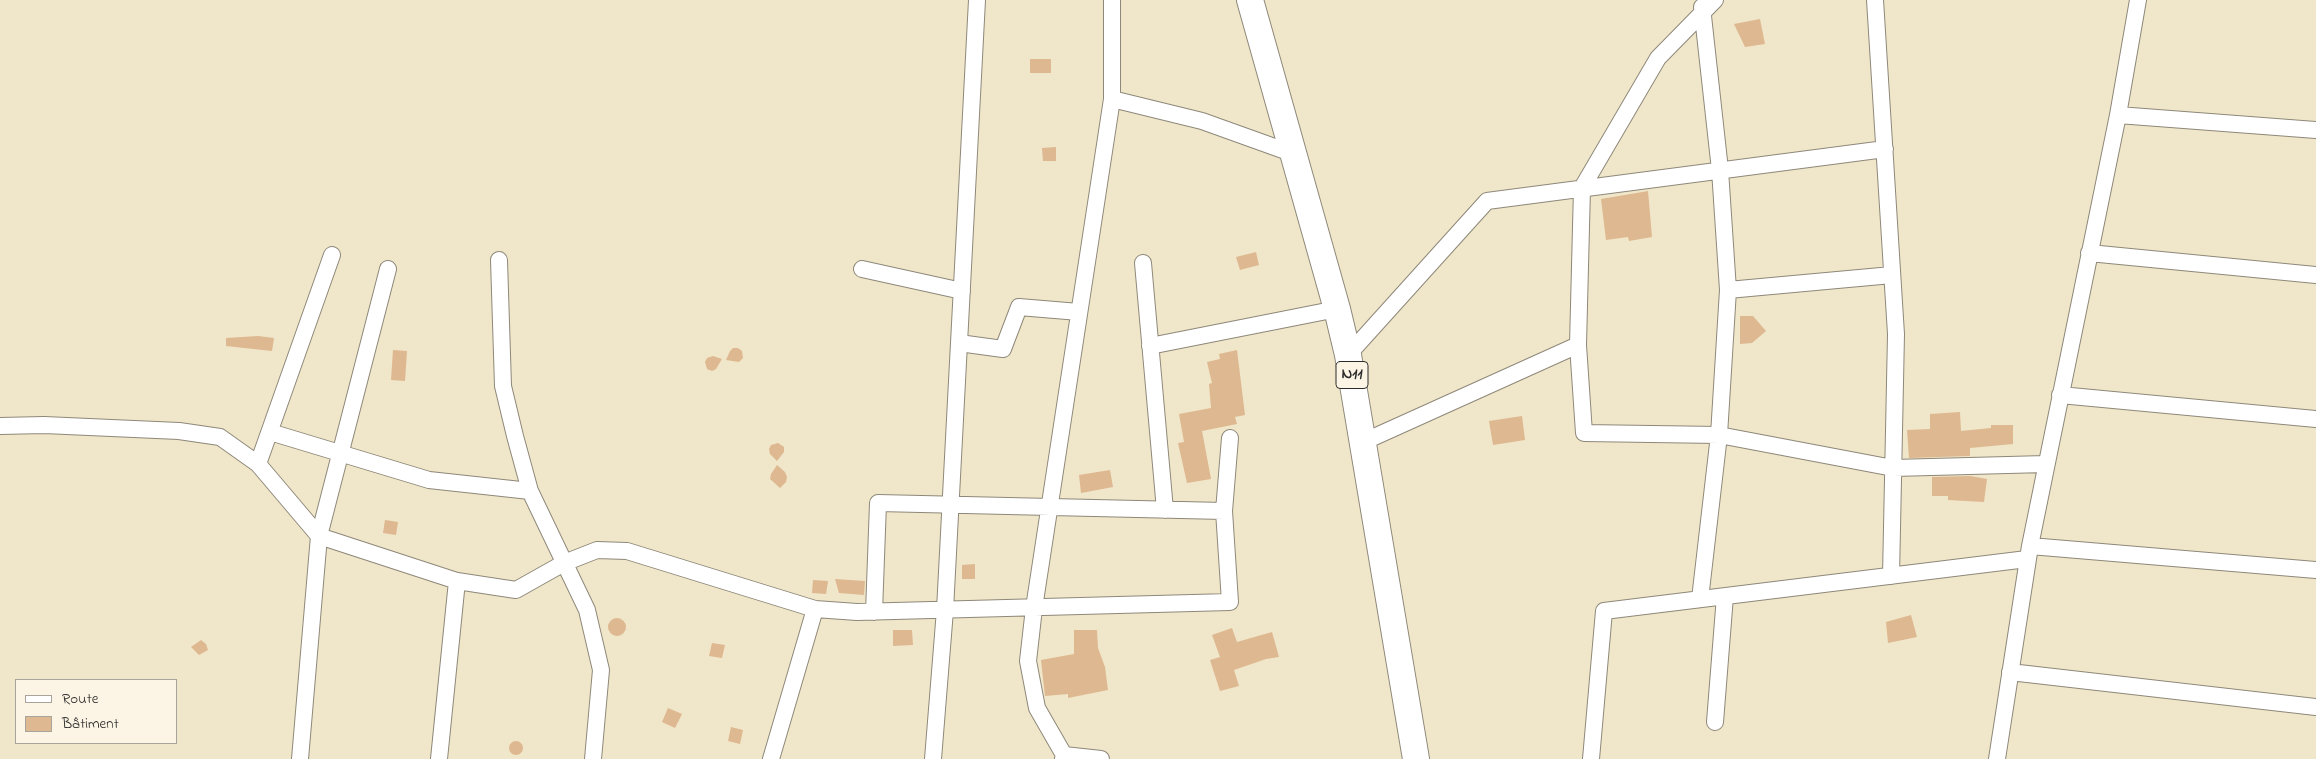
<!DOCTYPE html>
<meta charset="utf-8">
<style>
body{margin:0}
#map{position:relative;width:2316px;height:759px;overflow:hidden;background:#f0e6c9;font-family:"Indie Flower",sans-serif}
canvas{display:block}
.legend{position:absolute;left:15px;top:679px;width:162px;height:65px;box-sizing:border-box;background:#fcf5e5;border:1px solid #a8a49b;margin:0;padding:6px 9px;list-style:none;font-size:15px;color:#2b2b2b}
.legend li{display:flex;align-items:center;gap:10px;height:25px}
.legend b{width:25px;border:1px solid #a8a49b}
</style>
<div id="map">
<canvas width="2316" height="759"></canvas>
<ul class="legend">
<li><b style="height:6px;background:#fff"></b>Route</li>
<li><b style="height:14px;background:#deb890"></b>Bâtiment</li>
</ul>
</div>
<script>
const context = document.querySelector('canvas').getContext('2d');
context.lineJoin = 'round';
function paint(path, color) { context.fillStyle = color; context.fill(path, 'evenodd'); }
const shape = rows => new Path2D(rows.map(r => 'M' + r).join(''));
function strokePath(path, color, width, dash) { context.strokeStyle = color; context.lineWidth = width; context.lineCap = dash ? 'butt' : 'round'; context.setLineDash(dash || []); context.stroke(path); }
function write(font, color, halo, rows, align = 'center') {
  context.font = font + ' "Indie Flower",sans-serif'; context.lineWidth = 4; context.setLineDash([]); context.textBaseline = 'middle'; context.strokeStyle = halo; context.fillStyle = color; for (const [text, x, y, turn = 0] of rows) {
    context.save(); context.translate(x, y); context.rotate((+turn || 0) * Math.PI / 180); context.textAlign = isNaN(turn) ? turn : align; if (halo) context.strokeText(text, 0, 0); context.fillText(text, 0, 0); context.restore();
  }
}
const building = shape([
 [1760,19,1765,44,1745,47,1734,24],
 [1030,59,1051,59,1051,73,1030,73],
 [1056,147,1056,161,1043,161,1042,148],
 [1648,191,1652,237,1629,241,1628,237,1606,240,1601,199],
 [1256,252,1259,265,1240,270,1236,257],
 [1740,316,1753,316,1766,331,1752,343,1740,344],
 [258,336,274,338,272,351,226,346,226,338],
 [733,348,738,348,742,351,743,358,739,362,726,360,730,351],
 [393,350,407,351,405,381,391,380],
 [1237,350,1245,415,1235,417,1237,424,1202,431,1211,479,1187,483,1178,443,1184,442,1179,414,1211,408,1209,384,1212,383,1207,362,1220,359,1219,354],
 [713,356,722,359,716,369,712,371,707,369,705,362,707,358],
 [1960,412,1961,431,1991,428,1991,425,2013,425,2013,444,1970,448,1970,456,1909,458,1907,430,1930,429,1930,414],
 [1522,416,1525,440,1493,445,1489,421],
 [778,443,784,447,784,452,777,461,770,454,769,449,771,445],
 [777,465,785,472,787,477,786,482,780,488,770,479,771,474],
 [1110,470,1113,487,1081,493,1079,475],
 [1970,476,1987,479,1984,502,1948,500,1948,496,1932,496,1932,477],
 [385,520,398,522,396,535,383,533],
 [975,564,975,579,962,579,962,565],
 [835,579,865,581,864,595,839,593],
 [813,580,828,581,826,594,812,593],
 [1911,615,1917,637,1888,643,1886,622],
 '608 627a9 9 0 1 1 18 0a9 9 0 1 1-18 0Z',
 [1232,628,1237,642,1272,632,1279,657,1266,659,1234,670,1239,686,1220,691,1210,660,1220,657,1212,635],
 [893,630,912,630,913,645,893,646],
 [1074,630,1097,630,1098,648,1105,667,1108,690,1068,698,1068,694,1045,696,1041,660,1074,654],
 [201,640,206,644,208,650,199,655,191,647],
 [712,643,725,645,722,658,709,656],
 [668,708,682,714,675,728,662,722],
 [731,727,743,730,740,744,728,741],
 '509 748a7 7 0 1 1 14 0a7 7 0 1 1-14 0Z'
]);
const street = shape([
 [1715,0,1658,58,1582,188,1578,345,1584,433,1719,435,1893,468,2046,464],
 [1875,0,1896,334,1891,576],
 [1112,99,1202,121,1294,154],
 [2118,115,2316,130],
 [2089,253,2316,275],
 [499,260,503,386,515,436,530,491,587,610,601,670,593,759],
 [1143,263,1165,510],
 [862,269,962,291],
 [1728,290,1892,275],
 [959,343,1003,349,1019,307,1079,312],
 [1150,346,1337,309],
 [1348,355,1487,201,1885,149],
 [2060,395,2316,419],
 [0,426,44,425,179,431,220,437,258,464,319,536,457,581,516,590,564,563,597,550,627,551,815,609,857,612,1230,602,1224,511,1230,438],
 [270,432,429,480,530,491],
 [1363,442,1578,345],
 [258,464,332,255],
 [2030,546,2316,570],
 [1700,599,1719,435,1728,290,1720,170,1702,7],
 [874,612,878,503,1224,511],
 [2010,672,2316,707],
 [1715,722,1725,596],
 [1064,755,1101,759],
 [300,759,319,536,388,269],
 [439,759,457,581],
 [771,759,815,609],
 [933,759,945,610,977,0],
 [1063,759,1064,755,1037,708,1028,661,1034,608,1112,99,1112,0],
 [1591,759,1604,611,2027,559],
 [1997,759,2030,546,2118,115,2138,0]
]);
const primary = shape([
 [1250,0,1337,309,1348,355,1416,759]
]);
const shields = [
 [1352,375,32]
];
const shieldNames = [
 ["N11",1352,375]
];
paint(building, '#deb890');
strokePath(street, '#8e887a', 18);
strokePath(primary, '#8e887a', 28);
strokePath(street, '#fff', 16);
strokePath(primary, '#fff', 26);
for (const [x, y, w] of shields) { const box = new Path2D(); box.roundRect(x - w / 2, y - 13.5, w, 27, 4); context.fillStyle = '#fcf5e5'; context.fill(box); strokePath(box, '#2b2b2b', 1); }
write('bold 16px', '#2b2b2b', null, shieldNames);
</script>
